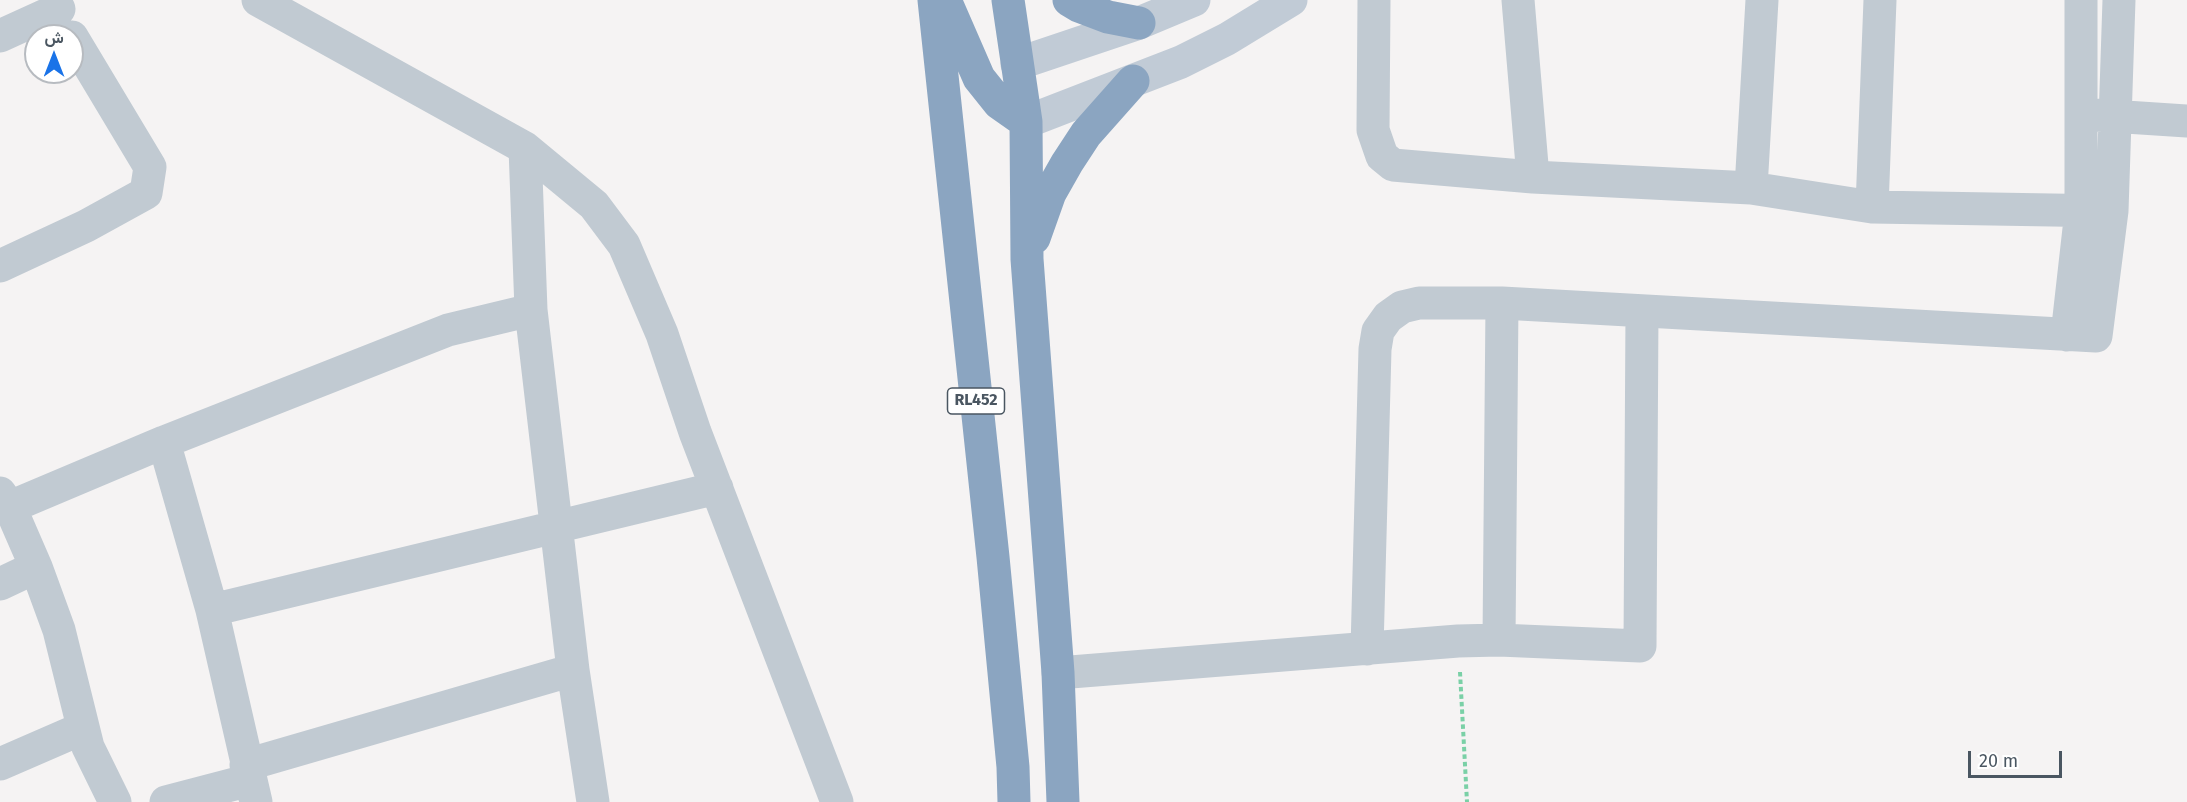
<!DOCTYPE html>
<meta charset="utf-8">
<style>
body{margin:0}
#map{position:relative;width:2187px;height:802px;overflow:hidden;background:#f5f3f3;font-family:"Fira Sans",Vazirmatn,sans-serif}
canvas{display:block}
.north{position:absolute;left:24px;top:24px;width:60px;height:60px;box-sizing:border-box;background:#fff;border:2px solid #b7bbc0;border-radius:50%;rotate:0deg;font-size:16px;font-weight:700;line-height:24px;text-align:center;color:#4a5661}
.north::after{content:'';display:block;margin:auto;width:21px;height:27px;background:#1a73e8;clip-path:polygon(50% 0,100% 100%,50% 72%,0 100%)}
.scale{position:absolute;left:1968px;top:751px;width:94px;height:27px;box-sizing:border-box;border:3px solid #4a5661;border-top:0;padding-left:8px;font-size:18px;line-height:21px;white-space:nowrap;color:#4a5661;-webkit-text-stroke:4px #fff;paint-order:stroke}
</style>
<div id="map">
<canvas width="2187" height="802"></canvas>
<div class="north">ش</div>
<div class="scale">20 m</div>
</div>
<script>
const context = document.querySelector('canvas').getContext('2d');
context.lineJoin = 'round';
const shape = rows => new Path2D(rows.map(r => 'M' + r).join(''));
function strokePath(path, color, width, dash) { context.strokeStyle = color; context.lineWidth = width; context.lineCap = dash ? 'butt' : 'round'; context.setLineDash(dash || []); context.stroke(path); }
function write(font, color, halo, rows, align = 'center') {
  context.font = font + ' "Fira Sans",sans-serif'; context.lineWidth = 4.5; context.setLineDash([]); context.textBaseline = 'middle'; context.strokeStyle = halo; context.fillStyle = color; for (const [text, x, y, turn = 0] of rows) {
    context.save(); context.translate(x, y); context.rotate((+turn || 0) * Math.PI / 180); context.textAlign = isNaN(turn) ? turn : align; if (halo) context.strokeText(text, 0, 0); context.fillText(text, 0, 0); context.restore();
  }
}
const path = shape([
 [1460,672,1467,802]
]);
const street = shape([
 [258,0,525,148,594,205,624,245,662,334,695,432,837,802],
 [1374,0,1373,130,1382,156,1393,165,1533,177,1751,188,1872,207,2112,211],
 [1518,0,1533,177],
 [0,36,59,9],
 [2095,115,2187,121],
 [525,148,531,310,573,670,593,802],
 [1751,188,1762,0],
 [1872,207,1880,0],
 [0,266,86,226,146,193,150,167,72,37],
 [2067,335,2081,211,2081,0],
 [164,442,212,610,256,802],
 [0,493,10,507,36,567,59,630,88,747,115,802],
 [10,507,164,442,448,330,531,310],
 [0,584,36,567],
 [212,610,717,488],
 [1499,640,1502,303],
 [1367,649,1375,349,1378,331,1388,317,1402,307,1419,303,1502,303,2096,336,2112,211,2119,0],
 [1058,673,1458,641,1499,640,1640,646,1642,311],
 [0,764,83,728],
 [246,765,573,670],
 [166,802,250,780]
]);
const secondary = shape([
 [1017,64,1139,23,1194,0],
 [1026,122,1181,62,1227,39,1291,0]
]);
const highway = shape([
 [934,0,993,557,1013,767,1014,802],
 [945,0,979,78,999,103,1026,122],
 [1008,0,1026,122,1027,259,1058,673,1063,802],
 [1069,0,1079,6,1108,17,1139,23],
 [1034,238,1050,193,1067,163,1086,134,1133,81]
]);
const shields = [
 [976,401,57]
];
const shieldNames = [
 ["RL452",976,401]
];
strokePath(path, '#7ad0a6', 4, [4.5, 3]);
strokePath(street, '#c1cad2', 33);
strokePath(secondary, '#c1cbd6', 33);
strokePath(highway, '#8ba5c1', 33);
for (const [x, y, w] of shields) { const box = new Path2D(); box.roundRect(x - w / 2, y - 13, w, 26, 4.5); context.fillStyle = '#fff'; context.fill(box); strokePath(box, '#4a5661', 1.5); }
write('bold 16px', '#4a5661', null, shieldNames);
</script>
